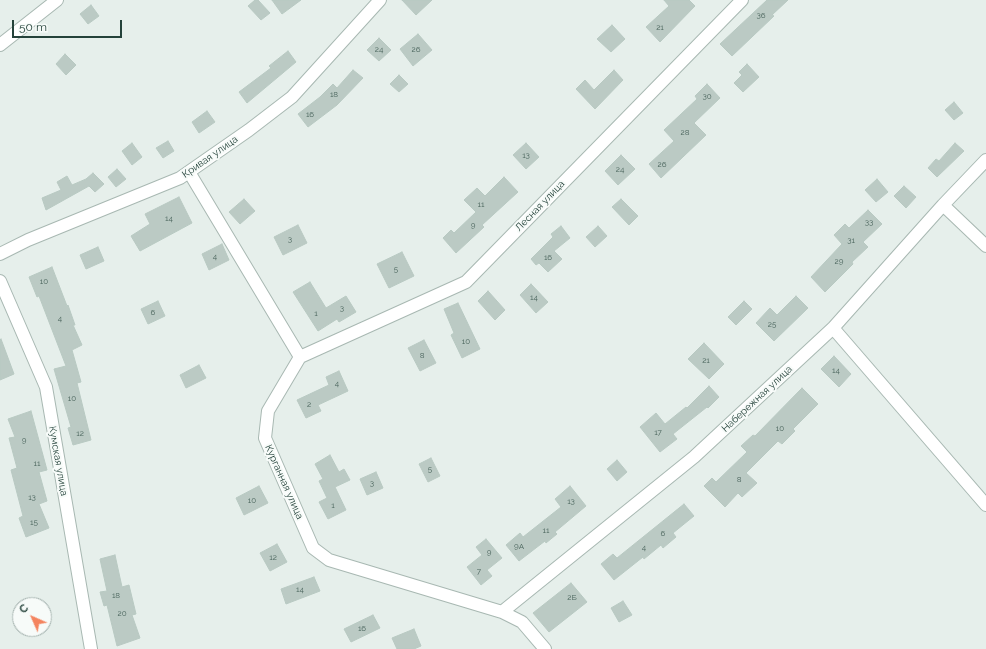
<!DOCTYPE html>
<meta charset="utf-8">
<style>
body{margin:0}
#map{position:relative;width:986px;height:649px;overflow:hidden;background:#e6efeb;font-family:Raleway,sans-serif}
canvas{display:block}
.north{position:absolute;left:12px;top:597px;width:40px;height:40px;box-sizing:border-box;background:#f7fbf9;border:1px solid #a3b1ad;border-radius:50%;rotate:315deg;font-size:11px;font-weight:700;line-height:16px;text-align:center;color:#24423a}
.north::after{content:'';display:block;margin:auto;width:14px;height:18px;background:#f4845f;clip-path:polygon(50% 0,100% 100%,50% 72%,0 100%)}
.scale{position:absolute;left:12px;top:20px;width:110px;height:18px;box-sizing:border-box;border:2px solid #24423a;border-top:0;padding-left:5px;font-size:12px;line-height:14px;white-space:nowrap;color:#24423a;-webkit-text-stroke:3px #f7fbf9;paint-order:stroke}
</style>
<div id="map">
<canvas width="986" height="649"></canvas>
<div class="north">С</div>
<div class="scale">50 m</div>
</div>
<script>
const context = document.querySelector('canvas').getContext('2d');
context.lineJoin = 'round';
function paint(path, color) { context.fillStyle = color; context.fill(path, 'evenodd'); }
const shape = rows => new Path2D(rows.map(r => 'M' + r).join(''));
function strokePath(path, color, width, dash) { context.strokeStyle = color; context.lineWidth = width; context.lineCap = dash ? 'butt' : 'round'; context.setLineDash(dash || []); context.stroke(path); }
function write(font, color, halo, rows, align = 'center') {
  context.font = font + ' Raleway,sans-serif'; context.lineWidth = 4; context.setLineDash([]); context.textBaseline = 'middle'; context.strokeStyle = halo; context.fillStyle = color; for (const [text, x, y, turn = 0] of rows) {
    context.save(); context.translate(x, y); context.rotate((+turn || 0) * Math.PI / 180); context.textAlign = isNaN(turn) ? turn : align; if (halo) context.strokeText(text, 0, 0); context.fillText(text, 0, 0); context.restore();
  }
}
const building = shape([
 [255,0,258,0,270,13,261,20,248,6,255,0],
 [272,0,301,0,282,14,272,0],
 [402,0,432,0,416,15,402,0],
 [664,0,689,0,695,6,660,42,646,27,669,6,664,0],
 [767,0,788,0,772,15,774,16,732,56,720,44,767,0],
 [91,5,99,16,88,24,80,14,91,5],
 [612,25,625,39,611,52,597,39,612,25],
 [418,34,432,50,413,66,400,49,418,34],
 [379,38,391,50,379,61,367,50,379,38],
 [288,51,296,62,247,103,239,92,271,68,269,66,288,51],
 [65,54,76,65,66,75,56,64,65,54],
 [747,64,759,77,743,92,734,83,742,75,739,72,747,64],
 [353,70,363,78,337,105,308,127,298,114,320,97,333,84,337,88,353,70],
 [614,70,623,80,595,109,576,89,585,80,594,90,614,70],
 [399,75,408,84,399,92,390,84,399,75],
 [707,84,720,98,694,123,706,135,661,178,649,164,674,141,664,130,697,99,695,96,707,84],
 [954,102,963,113,954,120,945,110,954,102],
 [207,111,215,122,199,133,192,122,207,111],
 [168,141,174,151,163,158,156,148,168,141],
 [132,143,142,157,132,165,122,151,132,143],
 [526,143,539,157,526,169,513,155,526,143],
 [955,143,964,151,937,177,928,168,936,159,939,161,955,143],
 [621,155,635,169,618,185,605,171,621,155],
 [117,169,126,179,116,187,108,177,117,169],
 [93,173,104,184,95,192,89,186,46,210,42,198,61,190,57,182,67,176,72,185,86,179,93,173],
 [504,177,518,192,482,225,484,227,456,253,443,238,451,230,454,233,476,212,464,200,477,188,485,196,504,177],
 [877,179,888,192,876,202,865,190,877,179],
 [904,186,916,197,906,208,894,196,904,186],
 [179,197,192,223,140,251,131,236,150,224,145,214,179,197],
 [244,199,255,211,240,224,229,212,244,199],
 [621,199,638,216,629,225,612,207,621,199],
 [868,210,882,224,863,242,868,247,852,262,853,264,825,292,811,277,842,244,834,235,845,224,849,228,868,210],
 [298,225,307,243,283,255,274,237,298,225],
 [561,226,570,238,554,251,562,259,548,272,539,263,536,265,531,259,553,237,551,234,561,226],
 [598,226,607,236,595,247,586,237,598,226],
 [222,244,229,260,209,270,202,254,222,244],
 [98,247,104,261,86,269,80,255,98,247],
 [402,252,414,276,389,288,377,264,402,252],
 [52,267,67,306,68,305,75,325,73,325,82,345,72,350,81,382,77,383,91,440,73,445,68,428,71,427,54,369,66,366,39,296,37,297,29,277,52,267],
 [310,282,326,308,346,296,356,312,339,322,337,319,318,331,293,292,310,282],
 [531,284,548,302,536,313,520,295,531,284],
 [488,291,505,310,495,320,478,301,488,291],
 [796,296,808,308,774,341,756,323,770,308,777,315,796,296],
 [158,301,165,316,148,324,141,309,158,301],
 [744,301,752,309,736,325,728,317,744,301],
 [458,303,480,349,462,358,451,335,454,333,444,309,458,303],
 [1,339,14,374,0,380,0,340,1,339],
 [424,340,436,363,420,371,408,348,424,340],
 [704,343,724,364,709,379,688,359,704,343],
 [834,356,851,374,839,387,821,369,834,356],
 [199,365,206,378,186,388,180,375,199,365],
 [339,371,348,391,318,405,321,411,306,418,297,400,329,385,326,377,339,371],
 [709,386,719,397,708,408,707,407,673,434,677,439,660,452,640,427,656,413,665,424,686,407,687,408,709,386],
 [802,388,818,404,793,429,795,431,782,444,778,441,746,473,757,483,742,497,738,493,725,507,704,486,712,478,716,482,747,452,741,446,753,435,755,436,802,388],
 [31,411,47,470,39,472,47,501,39,504,49,528,26,537,19,518,23,516,11,470,17,468,9,438,15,437,8,419,31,411],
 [330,455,339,472,344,469,350,480,335,487,346,510,328,519,319,502,327,498,319,481,323,479,315,464,330,455],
 [431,458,440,476,428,482,419,464,431,458],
 [617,460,627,472,617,481,607,469,617,460],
 [376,472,383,488,367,495,360,479,376,472],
 [259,486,268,503,244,515,236,498,259,486],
 [570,486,586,506,555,532,557,534,546,543,545,541,519,561,506,545,520,533,523,537,561,507,555,499,570,486],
 [684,504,694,516,673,533,676,537,663,548,661,545,644,559,643,557,614,580,601,564,613,554,617,558,684,504],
 [486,539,502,558,487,570,492,576,481,585,467,567,482,555,476,547,486,539],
 [277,544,287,562,270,571,260,553,277,544],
 [115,555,122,587,129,585,136,614,132,615,140,638,117,646,107,605,104,606,100,592,107,591,100,559,115,555],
 [314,577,320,591,286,604,281,589,314,577],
 [571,583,587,602,549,632,533,613,571,583],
 [623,601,632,615,619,622,611,608,623,601],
 [373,615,380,628,351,642,344,629,373,615],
 [414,629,421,646,414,649,397,649,392,638,414,629]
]);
const minor = shape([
 [0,45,57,0],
 [189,172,300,357,268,411,265,438,313,548,329,560,502,612,522,622,545,649],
 [943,205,986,246],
 [0,254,28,240,180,178,249,130,292,97,380,0],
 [0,281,46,387,91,649],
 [833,328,986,505],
 [300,357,466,282,742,0],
 [502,612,694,457,833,328,943,205,986,160]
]);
const numberNames = [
 ["36",761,16],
 ["21",660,28],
 ["24",379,50],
 ["26",416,50],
 ["18",334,95],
 ["30",707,97],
 ["16",310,115],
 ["28",685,133],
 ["13",526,156],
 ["26",662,165],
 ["24",620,170],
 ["11",481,205],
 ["14",169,219],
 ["33",869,223],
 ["9",473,226],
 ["3",290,240],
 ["31",851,241],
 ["4",215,257],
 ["16",548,258],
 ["29",839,262],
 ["5",396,270],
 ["10",44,282],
 ["14",534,298],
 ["3",342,309],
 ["6",153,313],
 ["1",316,314],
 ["4",60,319],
 ["25",772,325],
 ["10",466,342],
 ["8",422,356],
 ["21",706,361],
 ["14",836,371],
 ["4",337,384],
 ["10",72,399],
 ["2",309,405],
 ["10",780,429],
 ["17",658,433],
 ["12",80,434],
 ["9",24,441],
 ["11",37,464],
 ["5",430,470],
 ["8",739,480],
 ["3",372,484],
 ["13",32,498],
 ["10",252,501],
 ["13",571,502],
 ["1",333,506],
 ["15",34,523],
 ["11",546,531],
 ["6",663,534],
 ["9А",519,547],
 ["4",644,548],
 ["9",489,553],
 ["12",273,558],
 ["7",479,572],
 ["14",300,590],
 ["18",116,596],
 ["2Б",572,598],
 ["20",122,614],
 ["16",362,629]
];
const streetNames = [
 ["Кривая улица",210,157,-35],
 ["Лесная улица",540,206,-46],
 ["Набережная улица",757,399,-43],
 ["Кумская улица",58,461,80],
 ["Курганная улица",284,482,66]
];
paint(building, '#bbcac4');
strokePath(building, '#b8c9c2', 1);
strokePath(minor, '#a8b8b2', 14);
strokePath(minor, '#fff', 12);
write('8px', '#4a645c', null, numberNames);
write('10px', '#24423a', '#f7fbf9', streetNames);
</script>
